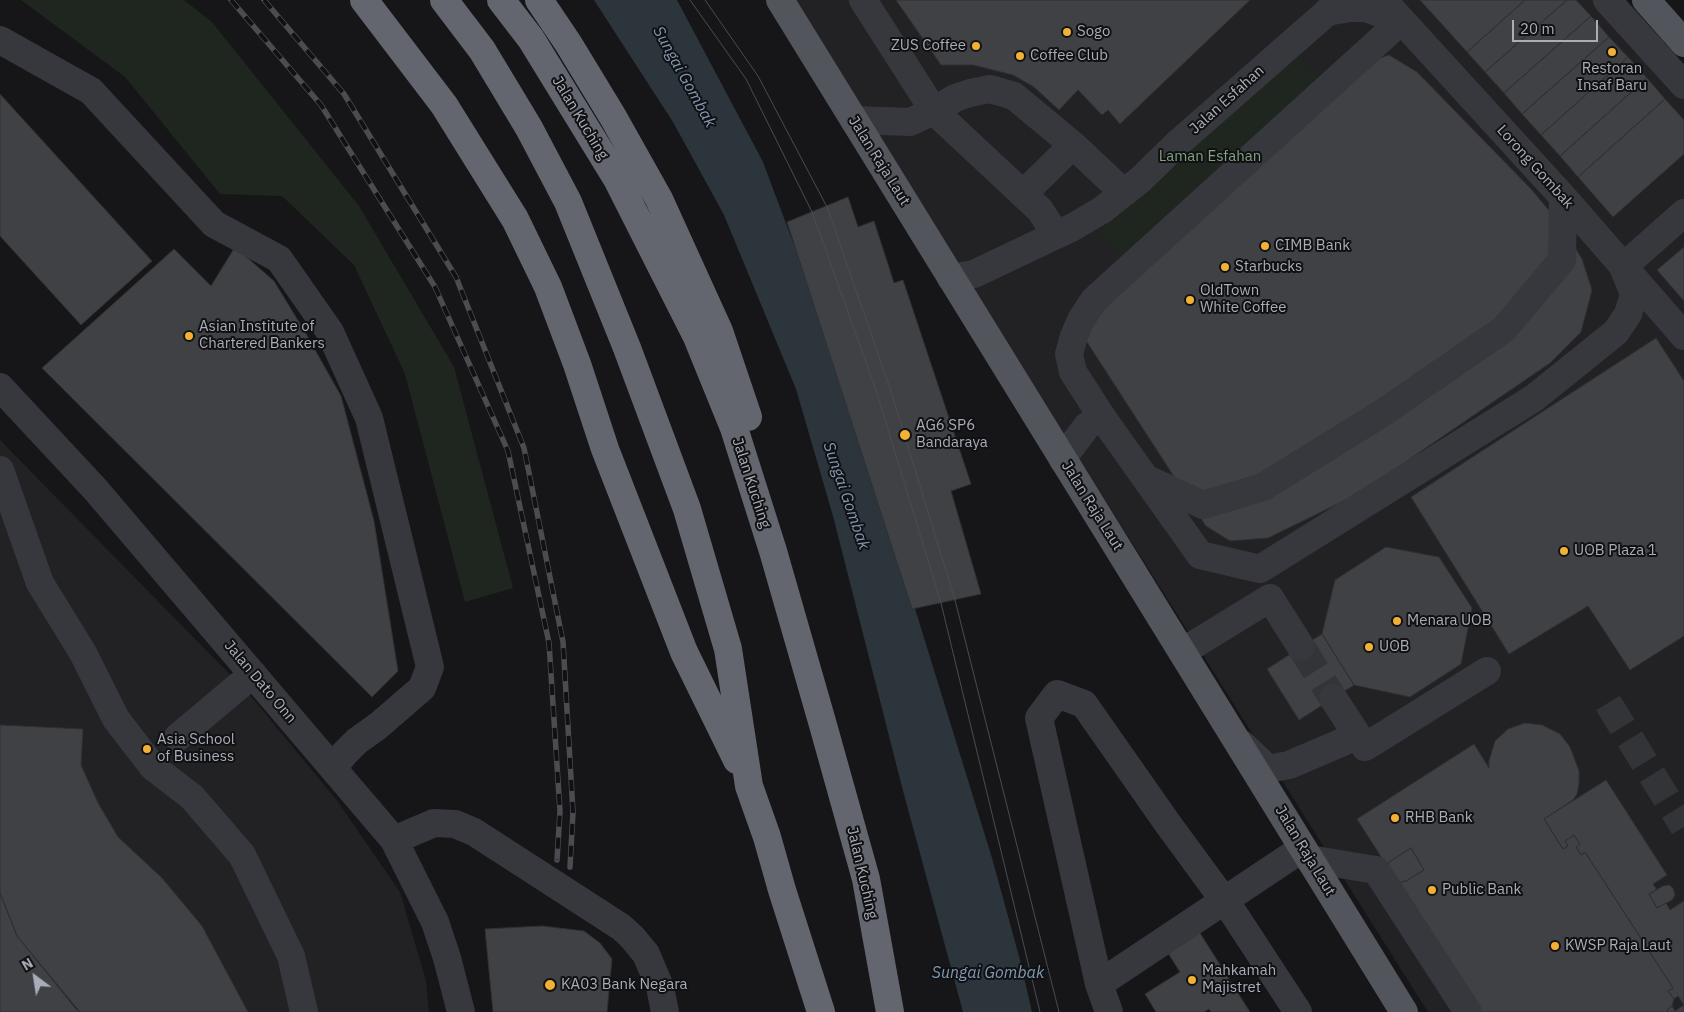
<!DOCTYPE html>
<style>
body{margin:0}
#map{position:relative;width:1684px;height:1012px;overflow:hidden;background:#161618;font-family:"IBM Plex Sans",sans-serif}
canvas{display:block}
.north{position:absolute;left:10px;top:952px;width:50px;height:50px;-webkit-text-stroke:4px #111113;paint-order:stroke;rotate:329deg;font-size:14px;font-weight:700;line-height:20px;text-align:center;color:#a8adb8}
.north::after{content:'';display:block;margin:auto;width:18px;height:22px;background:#a8adb8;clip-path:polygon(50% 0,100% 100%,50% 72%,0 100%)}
.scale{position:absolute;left:1512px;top:20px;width:86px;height:22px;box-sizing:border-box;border:2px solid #a8adb8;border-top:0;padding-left:6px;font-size:15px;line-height:18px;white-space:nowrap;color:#a8adb8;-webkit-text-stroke:4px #111113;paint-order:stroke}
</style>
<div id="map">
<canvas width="1684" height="1012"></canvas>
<div class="north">N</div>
<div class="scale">20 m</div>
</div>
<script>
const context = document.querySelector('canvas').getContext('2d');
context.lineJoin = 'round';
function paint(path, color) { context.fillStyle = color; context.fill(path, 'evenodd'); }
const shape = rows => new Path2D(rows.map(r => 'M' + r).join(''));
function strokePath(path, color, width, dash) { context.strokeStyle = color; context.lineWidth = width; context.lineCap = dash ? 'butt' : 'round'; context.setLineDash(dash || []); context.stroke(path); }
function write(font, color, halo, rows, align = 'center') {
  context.font = font + ' "IBM Plex Sans",sans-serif'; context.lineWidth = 4; context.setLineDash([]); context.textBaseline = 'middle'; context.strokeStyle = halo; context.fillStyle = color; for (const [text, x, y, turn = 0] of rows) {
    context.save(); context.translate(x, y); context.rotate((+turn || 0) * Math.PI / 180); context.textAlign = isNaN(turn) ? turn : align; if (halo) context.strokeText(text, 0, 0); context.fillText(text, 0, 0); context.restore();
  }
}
const built = shape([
 [795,0,1613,0,1684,76,1684,1012,1428,1012,972,289],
 [0,440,250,695,338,802,400,892,426,981,429,1012,0,1012]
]);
const green = shape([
 [21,0,184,0,212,22,359,206,454,367,513,588,465,602,405,374,354,265,282,196,220,194,125,77],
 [1295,53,1321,82,1124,261,1098,232]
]);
const water = shape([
 [594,0,677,0,763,162,836,357,875,479,992,858,1020,960,1032,1012,963,1012,902,787,833,516,796,389,724,215,673,122]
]);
const building = shape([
 [896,0,1250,0,1120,124,1108,110,1102,115,1078,90,1059,110,1034,87,1013,75,973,65,941,65,896,0],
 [1420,0,1525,0,1467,52,1420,0],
 [1525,0,1567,0,1485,72,1467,52,1525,0],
 [1567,0,1576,0,1591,16,1504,93,1485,72,1567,0],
 [1591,16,1609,37,1522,114,1504,93,1591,16],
 [1609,37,1628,57,1541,135,1522,114,1609,37],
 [1389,55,1417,72,1531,189,1562,226,1582,259,1592,290,1581,332,1550,363,1360,493,1268,538,1230,541,1206,526,1085,339,1099,304,1369,62,1389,55],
 [1628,57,1647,78,1560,156,1541,135,1628,57],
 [1647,78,1665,99,1578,177,1560,156,1647,78],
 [0,94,152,261,81,325,0,236,0,94],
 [1665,99,1684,120,1684,154,1613,217,1578,177,1665,99],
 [848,197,858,227,874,221,894,283,903,280,971,484,951,491,981,594,912,609,787,222,848,197],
 [235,247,274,281,305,332,341,396,374,521,398,671,372,697,42,368,174,249,211,286,235,247],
 [1684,247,1684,301,1657,270,1684,247],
 [1656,338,1684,381,1684,636,1630,670,1588,606,1509,654,1411,497,1656,338],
 [1386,547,1439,557,1472,608,1461,664,1410,697,1354,685,1322,634,1335,580,1386,547],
 [1322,634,1354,685,1299,720,1267,669,1322,634],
 [1525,723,1542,725,1560,734,1570,747,1579,771,1579,783,1577,794,1573,800,1544,819,1563,849,1568,846,1565,841,1574,835,1580,844,1576,847,1581,855,1585,852,1673,988,1668,991,1674,999,1672,1006,1667,1010,1668,1012,1481,1012,1397,883,1406,881,1424,870,1411,848,1389,862,1387,866,1357,819,1474,744,1489,768,1489,761,1495,741,1508,729,1525,723],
 [0,725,83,729,81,765,98,803,118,837,162,878,202,926,248,1012,80,1012,76,1009,17,936,0,893,0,725],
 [1606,780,1667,875,1653,884,1657,890,1649,894,1657,908,1666,903,1670,910,1684,901,1684,1012,1668,1012,1667,1010,1672,1006,1675,1011,1684,1005,1678,996,1674,999,1668,991,1673,988,1585,852,1581,855,1576,847,1580,844,1574,835,1565,841,1568,846,1563,849,1544,819,1606,780],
 [1411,848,1424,870,1406,881,1397,883,1387,866,1389,862,1411,848],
 [1669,885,1673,888,1675,895,1672,900,1657,908,1649,894,1663,886,1669,885],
 [0,893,17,936,80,1012,0,1012,0,893],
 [1193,922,1250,1012,1211,1012,1209,1009,1204,1012,1156,1012,1145,994,1180,972,1161,942,1193,922],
 [542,926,584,931,600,943,612,959,607,1012,493,1012,485,929,542,926]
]);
const minorTunnel = shape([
 [1301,647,1333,698],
 [1608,703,1684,827]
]);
const minor = shape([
 [863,0,934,111,1040,210,1056,235],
 [1383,0,1563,197,1684,336],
 [1607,0,1684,85],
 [1327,12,1350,8,1366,8,1400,21],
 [1401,21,1094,300,1081,320,1074,336,1069,354,1073,372,1102,417,1200,555,1260,569,1534,398,1616,332,1628,314,1634,294,1623,267,1684,213],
 [0,40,91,91,214,224,279,259,330,332,369,418,430,667,422,688,378,726,357,741,344,754,333,768],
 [854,120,910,122,934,111,955,98,970,93,990,89,1014,96,1073,145,1124,193],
 [1023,194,1073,145],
 [951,278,974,274,1073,227,1102,210,1140,180,1177,144,1341,0],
 [0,387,95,489,394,840,435,922,447,958,461,1012],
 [1063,460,1068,451,1087,426,1102,417],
 [0,470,40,583,83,653,116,719,153,767,192,797,242,855,291,956,304,1012],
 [1147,479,1203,505,1263,487,1384,412,1504,329,1562,260,1563,197],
 [1182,652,1270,598,1301,647],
 [1333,698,1365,747,1487,671],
 [178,737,253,674],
 [1242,744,1268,769,1289,765,1357,736],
 [394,840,434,823,455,824,474,832,621,927,632,937,646,954,660,987,665,1012],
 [1309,859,1376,870,1468,1012],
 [1099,984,1303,848],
 [1109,1012,1099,984,1039,718,1057,694,1084,704,1168,824,1234,914,1298,1012]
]);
const major = shape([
 [780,0,1404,1012],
 [1646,0,1684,43]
]);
const highway = shape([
 [364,0,444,105,515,219,548,287,577,364,605,449,684,652,737,760],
 [444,0,482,50,529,128,568,202,627,348,687,509,728,649,749,786,767,837,782,890,821,1012],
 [501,0,531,39,617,179,697,337,734,428,773,551,823,725,866,879,890,1012],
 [539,0,568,43,613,117,659,199,719,331,748,417]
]);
const tram = shape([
 [690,0,746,79,812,212,876,390,941,603,1040,1012],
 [705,0,758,76,827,207,890,388,955,600,1059,1012]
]);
const rail = shape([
 [231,0,321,105,435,287,508,451,549,643,560,811,557,860],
 [264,0,344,94,456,277,524,448,563,642,573,812,570,867]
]);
const markers = [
 [1067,32,5,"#f2b134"],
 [976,46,5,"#f2b134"],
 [1612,52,5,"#f2b134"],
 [1020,56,5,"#f2b134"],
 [1265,246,5,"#f2b134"],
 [1225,267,5,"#f2b134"],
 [1190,300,5,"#f2b134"],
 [189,336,5,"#f2b134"],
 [905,435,6,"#f2b134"],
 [1564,551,5,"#f2b134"],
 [1397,621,5,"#f2b134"],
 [1369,647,5,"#f2b134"],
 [147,749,5,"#f2b134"],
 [1395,818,5,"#f2b134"],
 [1432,890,5,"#f2b134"],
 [1555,946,5,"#f2b134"],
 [1192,980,5,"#f2b134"],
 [550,985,6,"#f2b134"]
];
const poiNames = [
 ["Sogo",1077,32],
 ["ZUS Coffee",966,46,"right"],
 ["Coffee Club",1030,56],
 ["Restoran",1612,69,"center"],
 ["Insaf Baru",1612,86,"center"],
 ["CIMB Bank",1275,246],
 ["Starbucks",1235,267],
 ["OldTown",1200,291],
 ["White Coffee",1200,308],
 ["Asian Institute of",199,327],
 ["Chartered Bankers",199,344],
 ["AG6 SP6",916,426],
 ["Bandaraya",916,443],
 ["UOB Plaza 1",1574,551],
 ["Menara UOB",1407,621],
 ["UOB",1379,647],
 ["Asia School",157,740],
 ["of Business",157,757],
 ["RHB Bank",1405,818],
 ["Public Bank",1442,890],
 ["KWSP Raja Laut",1565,946],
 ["Mahkamah",1202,971],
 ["Majistret",1202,988],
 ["KA03 Bank Negara",561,985]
];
const streetNames = [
 ["Jalan Esfahan",1227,100,-42],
 ["Jalan Kuching",580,118,59],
 ["Jalan Raja Laut",879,161,58],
 ["Lorong Gombak",1535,167,48],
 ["Jalan Kuching",751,483,72],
 ["Jalan Raja Laut",1092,506,58],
 ["Jalan Dato Onn",260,682,50],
 ["Jalan Raja Laut",1305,851,59],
 ["Jalan Kuching",862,873,77]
];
const parkNames = [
 ["Laman Esfahan",1210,157]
];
const waterNames = [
 ["Sungai Gombak",684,77,61],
 ["Sungai Gombak",846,496,71],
 ["Sungai Gombak",988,973]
];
paint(built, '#222225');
paint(green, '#1e261f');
paint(water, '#2c353c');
paint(building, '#404145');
strokePath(building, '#303034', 1);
strokePath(minorTunnel, '#333438', 28, [28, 14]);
strokePath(minor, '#37383d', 28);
strokePath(major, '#53555c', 28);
strokePath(highway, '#63666e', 28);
strokePath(tram, '#4a4c52', 1);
strokePath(rail, '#4a4c52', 5.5);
strokePath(rail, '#111113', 4, [11]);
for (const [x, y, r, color] of markers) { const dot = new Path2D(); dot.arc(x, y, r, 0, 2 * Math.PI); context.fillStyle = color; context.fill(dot); strokePath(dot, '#111113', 2); }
write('15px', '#a8adb8', '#111113', poiNames, 'left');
write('15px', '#a8adb8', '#111113', streetNames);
write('15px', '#7fa381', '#111113', parkNames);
write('italic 16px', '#7f9bb3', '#111113', waterNames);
</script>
